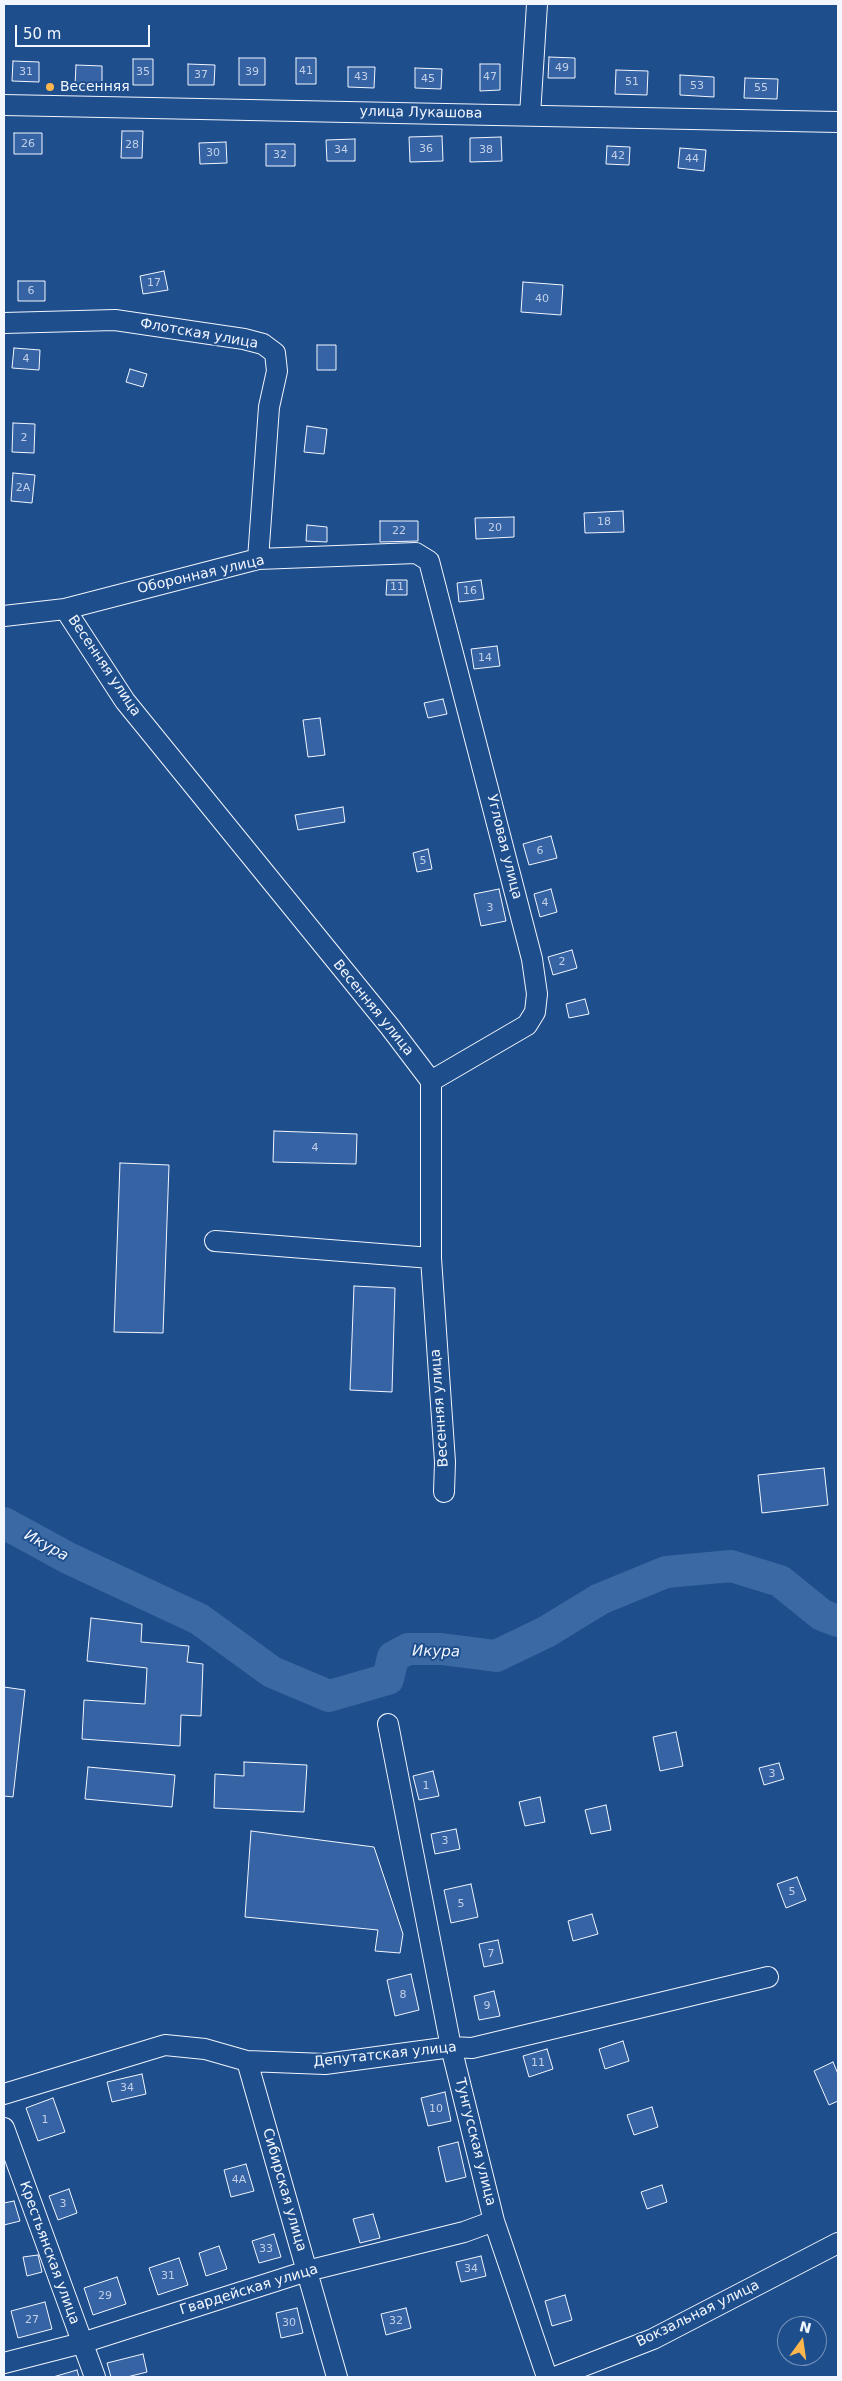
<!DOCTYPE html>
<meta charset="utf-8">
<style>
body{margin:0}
#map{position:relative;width:842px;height:2381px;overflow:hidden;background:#1f4e8c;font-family:"DejaVu Sans",sans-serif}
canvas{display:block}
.frame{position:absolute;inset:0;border:5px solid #f2f6ff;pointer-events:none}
.north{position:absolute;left:777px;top:2316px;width:50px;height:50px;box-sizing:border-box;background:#1f4e8c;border:1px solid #7391ba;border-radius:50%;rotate:14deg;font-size:14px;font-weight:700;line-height:20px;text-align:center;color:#f2f6ff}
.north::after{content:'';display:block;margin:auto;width:18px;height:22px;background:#ffb74d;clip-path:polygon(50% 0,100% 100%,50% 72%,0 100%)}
.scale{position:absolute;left:15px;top:25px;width:135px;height:22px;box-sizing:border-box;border:2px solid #f2f6ff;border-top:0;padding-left:6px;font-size:15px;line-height:18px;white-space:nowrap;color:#f2f6ff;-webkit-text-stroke:4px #1f4e8c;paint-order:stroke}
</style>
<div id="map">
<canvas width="842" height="2381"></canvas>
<div class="frame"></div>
<div class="north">N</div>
<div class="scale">50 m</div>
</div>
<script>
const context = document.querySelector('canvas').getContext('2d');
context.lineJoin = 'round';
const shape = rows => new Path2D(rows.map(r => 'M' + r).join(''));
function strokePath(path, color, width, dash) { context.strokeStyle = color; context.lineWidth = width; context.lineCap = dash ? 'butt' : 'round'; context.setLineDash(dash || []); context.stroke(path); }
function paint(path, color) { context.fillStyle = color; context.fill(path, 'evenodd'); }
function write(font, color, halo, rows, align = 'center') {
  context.font = font + ' "DejaVu Sans",sans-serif'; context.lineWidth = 4; context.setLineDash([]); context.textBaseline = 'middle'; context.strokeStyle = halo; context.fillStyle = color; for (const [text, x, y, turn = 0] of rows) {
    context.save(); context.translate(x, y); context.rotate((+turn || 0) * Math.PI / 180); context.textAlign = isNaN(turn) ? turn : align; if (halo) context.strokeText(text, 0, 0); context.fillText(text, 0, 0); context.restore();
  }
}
const river = shape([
 [4,1523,68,1558,199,1619,272,1672,329,1696,388,1679,393,1657,408,1649,441,1649,496,1656,546,1632,600,1599,666,1572,731,1566,780,1581,822,1615,838,1621]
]);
const building = shape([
 [549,57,575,58,575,78,548,78,549,57],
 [239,58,265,58,265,85,239,85,239,58],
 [296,58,316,58,316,84,296,84,296,58],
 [133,59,153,59,153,85,133,85,133,59],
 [13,61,39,62,39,82,12,81,13,61],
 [188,64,215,65,214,85,188,85,188,64],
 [480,64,500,64,500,90,480,91,480,64],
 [76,65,102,66,102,86,75,86,76,65],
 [348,67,375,67,374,88,348,87,348,67],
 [415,68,442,69,441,89,415,88,415,68],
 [616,70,648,71,647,95,615,94,616,70],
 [680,75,714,77,714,97,680,95,680,75],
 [745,78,778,79,777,99,744,98,745,78],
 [122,131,143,131,142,158,121,158,122,131],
 [14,133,42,133,42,154,14,154,14,133],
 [442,136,443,161,410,162,409,137,442,136],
 [501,137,502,161,470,162,470,138,501,137],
 [355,139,355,161,327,161,326,140,355,139],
 [226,142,227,163,200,164,199,143,226,142],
 [266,144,295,144,295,166,266,166,266,144],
 [607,146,630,147,629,165,606,164,607,146],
 [680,148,706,150,704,171,678,168,680,148],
 [164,271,168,290,143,294,140,276,164,271],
 [18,281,45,281,45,301,18,301,18,281],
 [523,282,563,285,561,315,521,312,523,282],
 [317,345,336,345,336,370,317,370,317,345],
 [14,348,40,350,39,370,12,368,14,348],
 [130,369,147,374,143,387,126,382,130,369],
 [13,423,35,424,34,453,12,452,13,423],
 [307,426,327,429,324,454,304,452,307,426],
 [13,473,35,475,32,503,11,501,13,473],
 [623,511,624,532,585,533,584,513,623,511],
 [514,517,514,537,476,539,475,518,514,517],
 [380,521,418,521,418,541,380,542,380,521],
 [307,525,327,527,327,542,306,541,307,525],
 [387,580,407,580,407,595,386,595,387,580],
 [481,580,484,599,459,602,457,583,481,580],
 [497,646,500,666,474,669,471,649,497,646],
 [443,699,447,714,428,718,424,703,443,699],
 [320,718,325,755,308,757,303,720,320,718],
 [343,807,345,822,298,830,295,815,343,807],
 [551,836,557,858,529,865,523,844,551,836],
 [428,849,432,869,417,872,413,853,428,849],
 [499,889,506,921,481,926,474,894,499,889],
 [551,889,557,912,540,917,534,894,551,889],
 [572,950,577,968,553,975,548,957,572,950],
 [585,999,589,1014,569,1018,566,1004,585,999],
 [274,1131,357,1134,356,1164,273,1162,274,1131],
 [120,1163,169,1165,163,1333,114,1332,120,1163],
 [354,1286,395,1288,392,1392,350,1390,354,1286],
 [824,1468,828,1505,762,1513,758,1475,824,1468],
 [91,1618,142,1624,141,1642,189,1646,187,1662,203,1664,201,1716,181,1715,180,1746,82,1739,84,1700,145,1704,147,1668,87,1661,91,1618],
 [4,1687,25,1690,13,1797,4,1796,4,1687],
 [676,1732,683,1766,660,1771,653,1737,676,1732],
 [244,1762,307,1765,304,1812,214,1808,215,1774,244,1776,244,1762],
 [779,1763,784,1779,764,1785,759,1768,779,1763],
 [88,1767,175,1775,172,1807,85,1799,88,1767],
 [433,1771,439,1796,419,1800,413,1776,433,1771],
 [540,1797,545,1822,525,1826,519,1802,540,1797],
 [606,1805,611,1830,591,1834,585,1810,606,1805],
 [456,1829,460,1849,435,1854,431,1834,456,1829],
 [251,1831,374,1847,403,1934,400,1953,375,1951,378,1930,245,1917,251,1831],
 [797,1877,806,1900,786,1908,777,1884,797,1877],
 [471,1884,478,1917,451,1923,444,1890,471,1884],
 [592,1914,598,1934,573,1941,568,1921,592,1914],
 [498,1940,503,1963,484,1967,479,1944,498,1940],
 [411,1974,419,2010,395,2016,387,1980,411,1974],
 [494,1991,500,2016,479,2020,474,1996,494,1991],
 [623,2041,629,2061,605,2069,599,2049,623,2041],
 [547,2049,553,2069,529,2077,523,2056,547,2049],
 [833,2062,838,2074,838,2101,829,2105,814,2071,833,2062],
 [142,2074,146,2094,112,2102,107,2082,142,2074],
 [445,2092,451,2121,428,2126,421,2098,445,2092],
 [53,2098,65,2132,38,2141,26,2108,53,2098],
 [652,2107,658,2127,634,2135,627,2115,652,2107],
 [458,2142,466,2177,446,2182,438,2147,458,2142],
 [246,2164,254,2191,231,2197,224,2170,246,2164],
 [662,2185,667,2202,647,2209,641,2192,662,2185],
 [69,2189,77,2213,58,2220,49,2196,69,2189],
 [14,2201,20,2221,4,2225,4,2203,14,2201],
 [373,2214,380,2238,360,2243,353,2219,373,2214],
 [274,2234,281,2257,259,2263,252,2241,274,2234],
 [219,2246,227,2269,206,2276,199,2253,219,2246],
 [38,2255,42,2272,27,2276,23,2257,38,2255],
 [481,2256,486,2276,461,2282,456,2262,481,2256],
 [179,2258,188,2285,158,2295,149,2268,179,2258],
 [117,2277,126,2304,93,2315,84,2288,117,2277],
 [565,2295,572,2320,552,2326,545,2301,565,2295],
 [45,2302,52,2329,18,2338,11,2311,45,2302],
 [297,2308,303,2333,281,2338,276,2313,297,2308],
 [406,2308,411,2328,386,2335,381,2314,406,2308],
 [143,2354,147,2372,127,2377,111,2377,107,2363,143,2354],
 [77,2370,79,2377,53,2377,77,2370]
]);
const minor = shape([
 [4,105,838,122],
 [530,115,537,4],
 [4,323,115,320,244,339,263,344,275,353,277,371,269,407,258,559],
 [65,609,125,701,390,1027,431,1081,431,1258,445,1462,444,1492],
 [4,616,65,609,258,559,416,553,429,561,532,959,537,994,535,1012,527,1025,431,1081],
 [215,1241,431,1258],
 [388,1724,451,2047,494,2221,547,2377],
 [247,2061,337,2377],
 [4,2094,165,2045,205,2049,247,2061,325,2064,451,2047,472,2048,768,1977],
 [4,2128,95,2377],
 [4,2363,82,2343,307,2271,464,2232,494,2221],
 [555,2377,653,2339,838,2243]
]);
const markers = [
 [50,87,5,"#ffb74d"]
];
const numberNames = [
 ["49",562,68],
 ["41",306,71],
 ["31",26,72],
 ["35",143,72],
 ["39",252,72],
 ["37",201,75],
 ["43",361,77],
 ["47",490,77],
 ["45",428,79],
 ["51",632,82],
 ["53",697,86],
 ["55",761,88],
 ["26",28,144],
 ["28",132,145],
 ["36",426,149],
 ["34",341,150],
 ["38",486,150],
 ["30",213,153],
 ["32",280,155],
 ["42",618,156],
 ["44",692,159],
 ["17",154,283],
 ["6",31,291],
 ["40",542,299],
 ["4",26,359],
 ["2",24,438],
 ["2А",23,488],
 ["18",604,522],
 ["20",495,528],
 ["22",399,531],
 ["11",397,587],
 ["16",470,591],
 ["14",485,658],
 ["6",540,851],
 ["5",423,861],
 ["4",545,903],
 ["3",490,908],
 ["2",562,962],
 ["4",315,1148],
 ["3",772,1774],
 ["1",426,1786],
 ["3",445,1841],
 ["5",792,1892],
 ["5",461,1904],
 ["7",491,1954],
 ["8",403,1995],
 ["9",487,2006],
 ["11",538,2063],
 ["34",127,2088],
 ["10",436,2109],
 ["1",45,2120],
 ["4А",239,2180],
 ["3",63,2204],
 ["33",266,2249],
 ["34",471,2269],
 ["31",168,2276],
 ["29",105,2296],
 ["27",32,2320],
 ["32",396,2321],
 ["30",289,2323]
];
const poiNames = [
 ["Весенняя",60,87]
];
const streetNames = [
 ["улица Лукашова",421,113,1],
 ["Флотская улица",199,334,10],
 ["Оборонная улица",201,575,-13],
 ["Весенняя улица",104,666,56],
 ["Угловая улица",504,847,76],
 ["Весенняя улица",373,1008,51],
 ["Весенняя улица",440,1408,-94],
 ["Депутатская улица",385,2055,-6],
 ["Тунгусская улица",475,2142,76],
 ["Сибирская улица",284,2190,74],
 ["Крестьянская улица",49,2253,70],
 ["Гвардейская улица",249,2290,-17],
 ["Вокзальная улица",698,2314,-26]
];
const waterNames = [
 ["Икура",46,1546,29],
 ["Икура",436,1652,1]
];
strokePath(river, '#3b69a3', 32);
paint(building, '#3563a3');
strokePath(building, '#f2f6ff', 1);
strokePath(minor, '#f2f6ff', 22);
strokePath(minor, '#1f4e8c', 20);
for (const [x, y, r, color] of markers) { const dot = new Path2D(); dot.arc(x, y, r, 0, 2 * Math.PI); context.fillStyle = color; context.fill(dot); strokePath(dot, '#1f4e8c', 2); }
write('11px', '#c3d1e8', null, numberNames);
write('14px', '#f2f6ff', '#1f4e8c', poiNames, 'left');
write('14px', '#f2f6ff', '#1f4e8c', streetNames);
write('italic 15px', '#f2f6ff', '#1f4e8c', waterNames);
</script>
